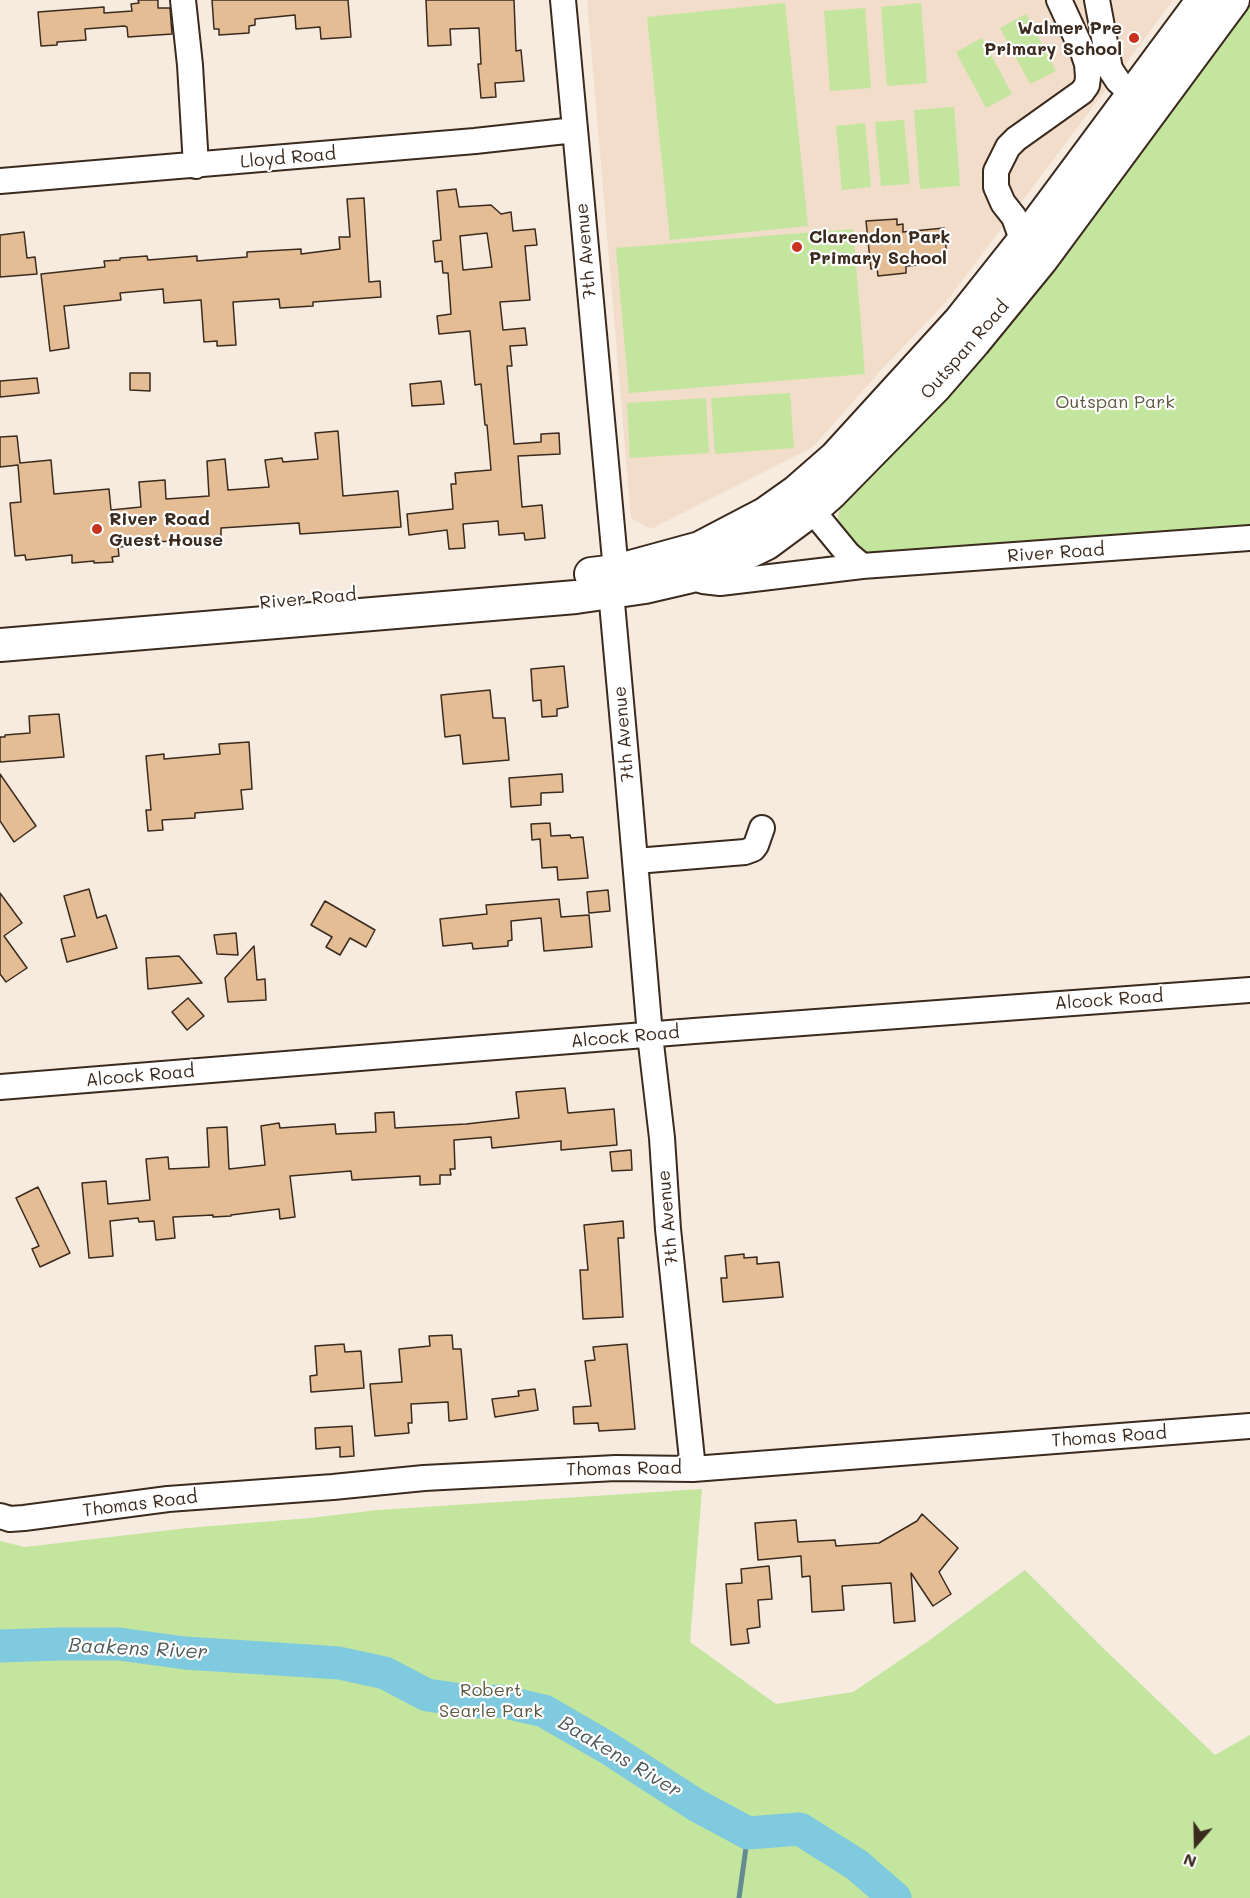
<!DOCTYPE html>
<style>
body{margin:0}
#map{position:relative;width:1250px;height:1898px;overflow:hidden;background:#f7ebdf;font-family:Mali,sans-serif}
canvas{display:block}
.north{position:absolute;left:1166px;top:1814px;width:60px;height:60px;-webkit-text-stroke:4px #fff;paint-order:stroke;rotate:200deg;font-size:16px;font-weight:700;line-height:24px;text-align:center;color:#3b2a1e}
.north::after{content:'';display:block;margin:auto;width:21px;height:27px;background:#3b2a1e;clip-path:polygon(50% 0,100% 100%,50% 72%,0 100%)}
</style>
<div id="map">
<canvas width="1250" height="1898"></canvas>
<div class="north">N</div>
</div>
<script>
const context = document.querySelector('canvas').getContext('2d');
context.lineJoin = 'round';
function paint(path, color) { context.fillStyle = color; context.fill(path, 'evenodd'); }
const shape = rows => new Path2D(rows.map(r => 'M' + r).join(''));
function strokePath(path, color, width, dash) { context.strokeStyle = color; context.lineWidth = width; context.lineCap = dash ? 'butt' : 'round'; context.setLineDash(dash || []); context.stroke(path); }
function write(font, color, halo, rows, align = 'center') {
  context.font = font + ' Mali,sans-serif'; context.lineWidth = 4.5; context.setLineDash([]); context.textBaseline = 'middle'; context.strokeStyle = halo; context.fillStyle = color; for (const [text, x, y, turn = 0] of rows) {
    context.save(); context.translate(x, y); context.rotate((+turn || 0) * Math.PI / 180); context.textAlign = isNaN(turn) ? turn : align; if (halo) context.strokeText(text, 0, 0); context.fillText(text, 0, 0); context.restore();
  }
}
const built = shape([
 [587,0,1173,0,1125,65,1117,71,1107,88,946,302,882,369,813,447,651,529,631,518]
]);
const green = shape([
 [1248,0,1250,0,1250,526,863,556,839,526,838,516,843,499],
 [785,3,808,226,670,240,647,17],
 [921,3,927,83,887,86,881,7],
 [865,8,871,88,830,91,824,11],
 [1026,14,1056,71,1030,84,1000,28],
 [982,38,1012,94,986,108,956,52],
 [954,107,960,186,920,189,914,110],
 [904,120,910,184,881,186,875,122],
 [865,123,871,187,842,190,836,126],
 [853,229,865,374,629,393,616,248],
 [790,393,794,448,715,454,711,398],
 [706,398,709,453,630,458,627,403],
 [702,1489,690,1642,776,1704,853,1692,927,1642,1025,1570,1103,1648,1215,1755,1250,1735,1250,1898,0,1898,0,1541,25,1547,188,1528,310,1518,378,1510]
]);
const stream = shape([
 [739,1898,748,1833]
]);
const river = shape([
 [0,1646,60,1644,119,1644,185,1653,339,1663,385,1673,427,1695,476,1702,500,1701,544,1711,608,1748,696,1805,748,1833,800,1829,857,1865,895,1898]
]);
const building = shape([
 [138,0,158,0,158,8,170,8,172,34,128,37,127,27,124,26,85,29,86,40,57,42,57,45,41,46,38,12,104,7,104,13,132,11,131,4,139,3,138,0],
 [212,0,348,0,351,37,321,39,320,27,296,29,295,15,255,19,255,25,249,26,249,33,219,35,219,29,214,29,212,0],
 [426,0,514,0,516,51,521,50,524,81,495,83,496,97,481,98,478,64,481,64,479,28,450,29,451,45,428,46,426,0],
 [456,189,459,207,491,205,501,214,511,212,513,231,535,229,537,245,525,246,530,300,500,302,503,330,525,328,527,345,510,346,512,366,507,366,514,444,541,442,541,434,559,433,560,454,518,456,522,507,542,505,545,538,525,540,524,533,499,535,498,521,463,524,465,548,449,549,447,530,409,535,407,514,453,509,451,484,456,484,455,473,491,470,487,425,485,425,481,384,475,385,470,331,439,334,437,316,451,314,448,273,443,273,442,261,435,262,433,241,441,240,437,191,456,189],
 [487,233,492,267,463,270,460,236,487,233],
 [364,198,369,282,380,281,381,297,313,302,313,306,280,308,279,299,233,302,236,345,217,346,217,341,204,342,201,300,164,303,163,289,120,293,121,300,64,306,69,348,50,351,41,274,105,267,104,261,120,260,120,258,147,256,148,260,197,256,197,261,247,257,247,252,301,249,301,254,340,249,339,237,350,237,347,199,364,198],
 [897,219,897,225,903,224,903,232,944,228,947,257,918,260,919,265,906,266,906,273,878,276,877,268,871,269,866,221,897,219],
 [24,232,27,258,35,257,37,274,0,277,0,235,24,232],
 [130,373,150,373,150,391,130,390,130,373],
 [37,378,39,393,0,397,0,381,37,378],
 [441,381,444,404,412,406,410,384,441,381],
 [338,431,343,496,398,491,401,527,300,534,299,523,221,528,221,538,155,542,155,544,118,547,119,556,112,557,113,562,94,563,94,561,72,563,72,555,26,560,25,555,15,556,10,503,21,502,18,465,0,467,0,437,17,436,20,463,51,460,54,494,109,489,111,510,141,507,139,482,165,480,166,499,209,496,207,461,225,459,228,490,269,487,265,460,282,458,283,462,318,459,315,433,338,431],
 [564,666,568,707,557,709,557,716,542,717,541,700,533,701,531,669,564,666],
 [490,690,493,718,505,718,509,760,463,764,460,735,445,737,441,695,490,690],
 [59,714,64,757,0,762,0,737,5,737,5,735,30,733,29,716,59,714],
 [249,742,252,789,241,790,243,809,195,813,195,818,162,820,163,830,148,831,146,810,151,810,146,756,164,754,164,759,220,754,219,744,249,742],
 [0,774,36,826,14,842,0,821,0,774],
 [562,774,563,792,541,793,541,805,511,807,509,778,562,774],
 [550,823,551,836,570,835,571,838,583,837,588,878,558,880,557,867,542,868,540,839,532,840,531,824,550,823],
 [89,889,97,918,106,915,117,948,67,962,61,939,75,936,64,896,89,889],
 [608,890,610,911,589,913,587,892,608,890],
 [0,893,22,923,4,936,27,968,6,982,0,974,0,893],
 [559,899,561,917,589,915,592,947,544,951,541,918,511,921,512,940,508,941,508,946,473,949,472,943,443,946,440,919,487,914,486,905,559,899],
 [325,901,375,930,366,947,350,938,340,955,326,947,332,937,311,925,325,901],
 [236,933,238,955,217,954,214,935,236,933],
 [254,946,257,980,265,979,266,1000,228,1002,225,978,254,946],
 [179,956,202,983,148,989,146,958,179,956],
 [188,998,204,1016,187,1030,172,1012,188,998],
 [565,1088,568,1113,614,1109,617,1145,561,1150,561,1141,492,1148,491,1137,454,1140,455,1169,450,1169,451,1175,440,1175,440,1184,420,1185,420,1176,352,1180,351,1171,290,1176,295,1217,280,1219,279,1209,231,1215,231,1216,213,1217,213,1215,173,1217,175,1238,156,1240,154,1221,139,1222,138,1218,110,1221,113,1256,89,1258,82,1183,106,1181,108,1204,150,1200,146,1159,168,1157,169,1169,209,1167,207,1128,227,1127,229,1169,265,1165,261,1126,279,1123,280,1128,335,1124,336,1134,376,1132,375,1113,394,1112,395,1128,466,1124,519,1118,516,1092,565,1088],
 [631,1150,632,1170,612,1171,610,1152,631,1150],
 [38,1187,70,1253,40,1267,32,1249,39,1246,16,1198,38,1187],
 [623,1221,624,1238,618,1238,623,1317,583,1319,580,1270,588,1270,584,1225,623,1221],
 [744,1254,744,1258,757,1257,757,1264,779,1262,783,1297,723,1302,721,1278,727,1278,725,1256,744,1254],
 [452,1335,453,1349,461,1349,467,1419,449,1421,448,1402,411,1404,412,1423,408,1423,409,1433,375,1436,370,1384,402,1382,399,1349,430,1346,429,1336,452,1335],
 [344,1344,345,1352,361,1351,364,1388,311,1392,310,1376,317,1375,315,1346,344,1344],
 [627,1344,635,1429,599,1431,598,1423,574,1424,573,1407,591,1406,585,1361,595,1360,593,1347,627,1344],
 [535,1389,538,1410,495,1417,492,1399,519,1396,518,1391,535,1389],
 [352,1426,354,1456,340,1457,340,1447,316,1449,315,1428,352,1426],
 [922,1514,958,1548,939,1572,951,1594,933,1606,911,1573,915,1621,894,1623,891,1583,842,1586,844,1610,812,1612,810,1576,802,1577,801,1556,758,1560,755,1523,796,1520,798,1542,835,1540,836,1546,879,1543,917,1521,922,1514],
 [769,1566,772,1599,758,1600,760,1627,747,1629,749,1643,731,1645,726,1584,742,1583,741,1569,769,1566]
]);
const minor = shape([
 [183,0,190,65,196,166],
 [563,0,616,571,611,592,627,768,650,1035,662,1138,668,1229,693,1469],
 [1097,0,1110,69,1118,81,1132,94],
 [0,181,475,141,575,130],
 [1023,242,1014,217,1003,203,996,187,996,171,1008,147,1016,139,1082,92,1087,85,1088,77,1087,64,1083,52,1059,0],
 [802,498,848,554,862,566],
 [688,577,703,581,720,583,862,566,1250,538],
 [636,861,745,852,753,849,756,845,762,828],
 [0,1087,694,1031,1250,990],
 [0,1516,10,1519,24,1518,168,1499,333,1487,424,1478,616,1468,693,1469,1250,1426]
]);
const major = shape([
 [591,574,616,571,700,548,765,514,796,492,836,457,960,321,1033,229,1203,0],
 [0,645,576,597,645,587,688,577,730,561,767,543,813,509,831,493,935,387,974,342,1041,260,1233,0]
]);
const markers = [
 [1134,38,6,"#c8321e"],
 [797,247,6,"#c8321e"],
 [97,529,6,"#c8321e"]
];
const poiNames = [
 ["Walmer Pre",1122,28,"right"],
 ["Primary School",1122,49,"right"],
 ["Clarendon Park",809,237],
 ["Primary School",809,258],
 ["River Road",109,519],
 ["Guest House",109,540]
];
const streetNames = [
 ["Lloyd Road",288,158,-5],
 ["7th Avenue",586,251,-95],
 ["Outspan Road",965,350,-49],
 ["River Road",1056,553,-4],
 ["River Road",308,599,-5],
 ["7th Avenue",624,734,-95],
 ["Alcock Road",1109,1000,-4],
 ["Alcock Road",625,1037,-5],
 ["Alcock Road",140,1076,-5],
 ["7th Avenue",668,1218,-95],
 ["Thomas Road",1109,1437,-4],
 ["Thomas Road",624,1469,-1],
 ["Thomas Road",140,1504,-7]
];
const parkNames = [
 ["Outspan Park",1115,402],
 ["Robert",491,1690],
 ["Searle Park",491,1711]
];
const waterNames = [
 ["Baakens River",138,1649,3],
 ["Baakens River",620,1757,31]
];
paint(built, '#f1ddc9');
paint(green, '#c3e59d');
strokePath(stream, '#648a92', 5);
strokePath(river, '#7fcadf', 33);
paint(building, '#e4bd95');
strokePath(building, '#3b2a1e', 1.5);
strokePath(minor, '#3b2a1e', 28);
strokePath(major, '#3b2a1e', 36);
strokePath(minor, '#fff', 24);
strokePath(major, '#fff', 32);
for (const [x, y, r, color] of markers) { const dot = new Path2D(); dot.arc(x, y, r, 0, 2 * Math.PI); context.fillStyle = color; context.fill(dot); strokePath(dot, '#fff', 2); }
write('bold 18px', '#3b2a1e', '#fff', poiNames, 'left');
write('18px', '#3b2a1e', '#fff', streetNames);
write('18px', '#5d593e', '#fff', parkNames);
write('italic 20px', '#4f5a58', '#fff', waterNames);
</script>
